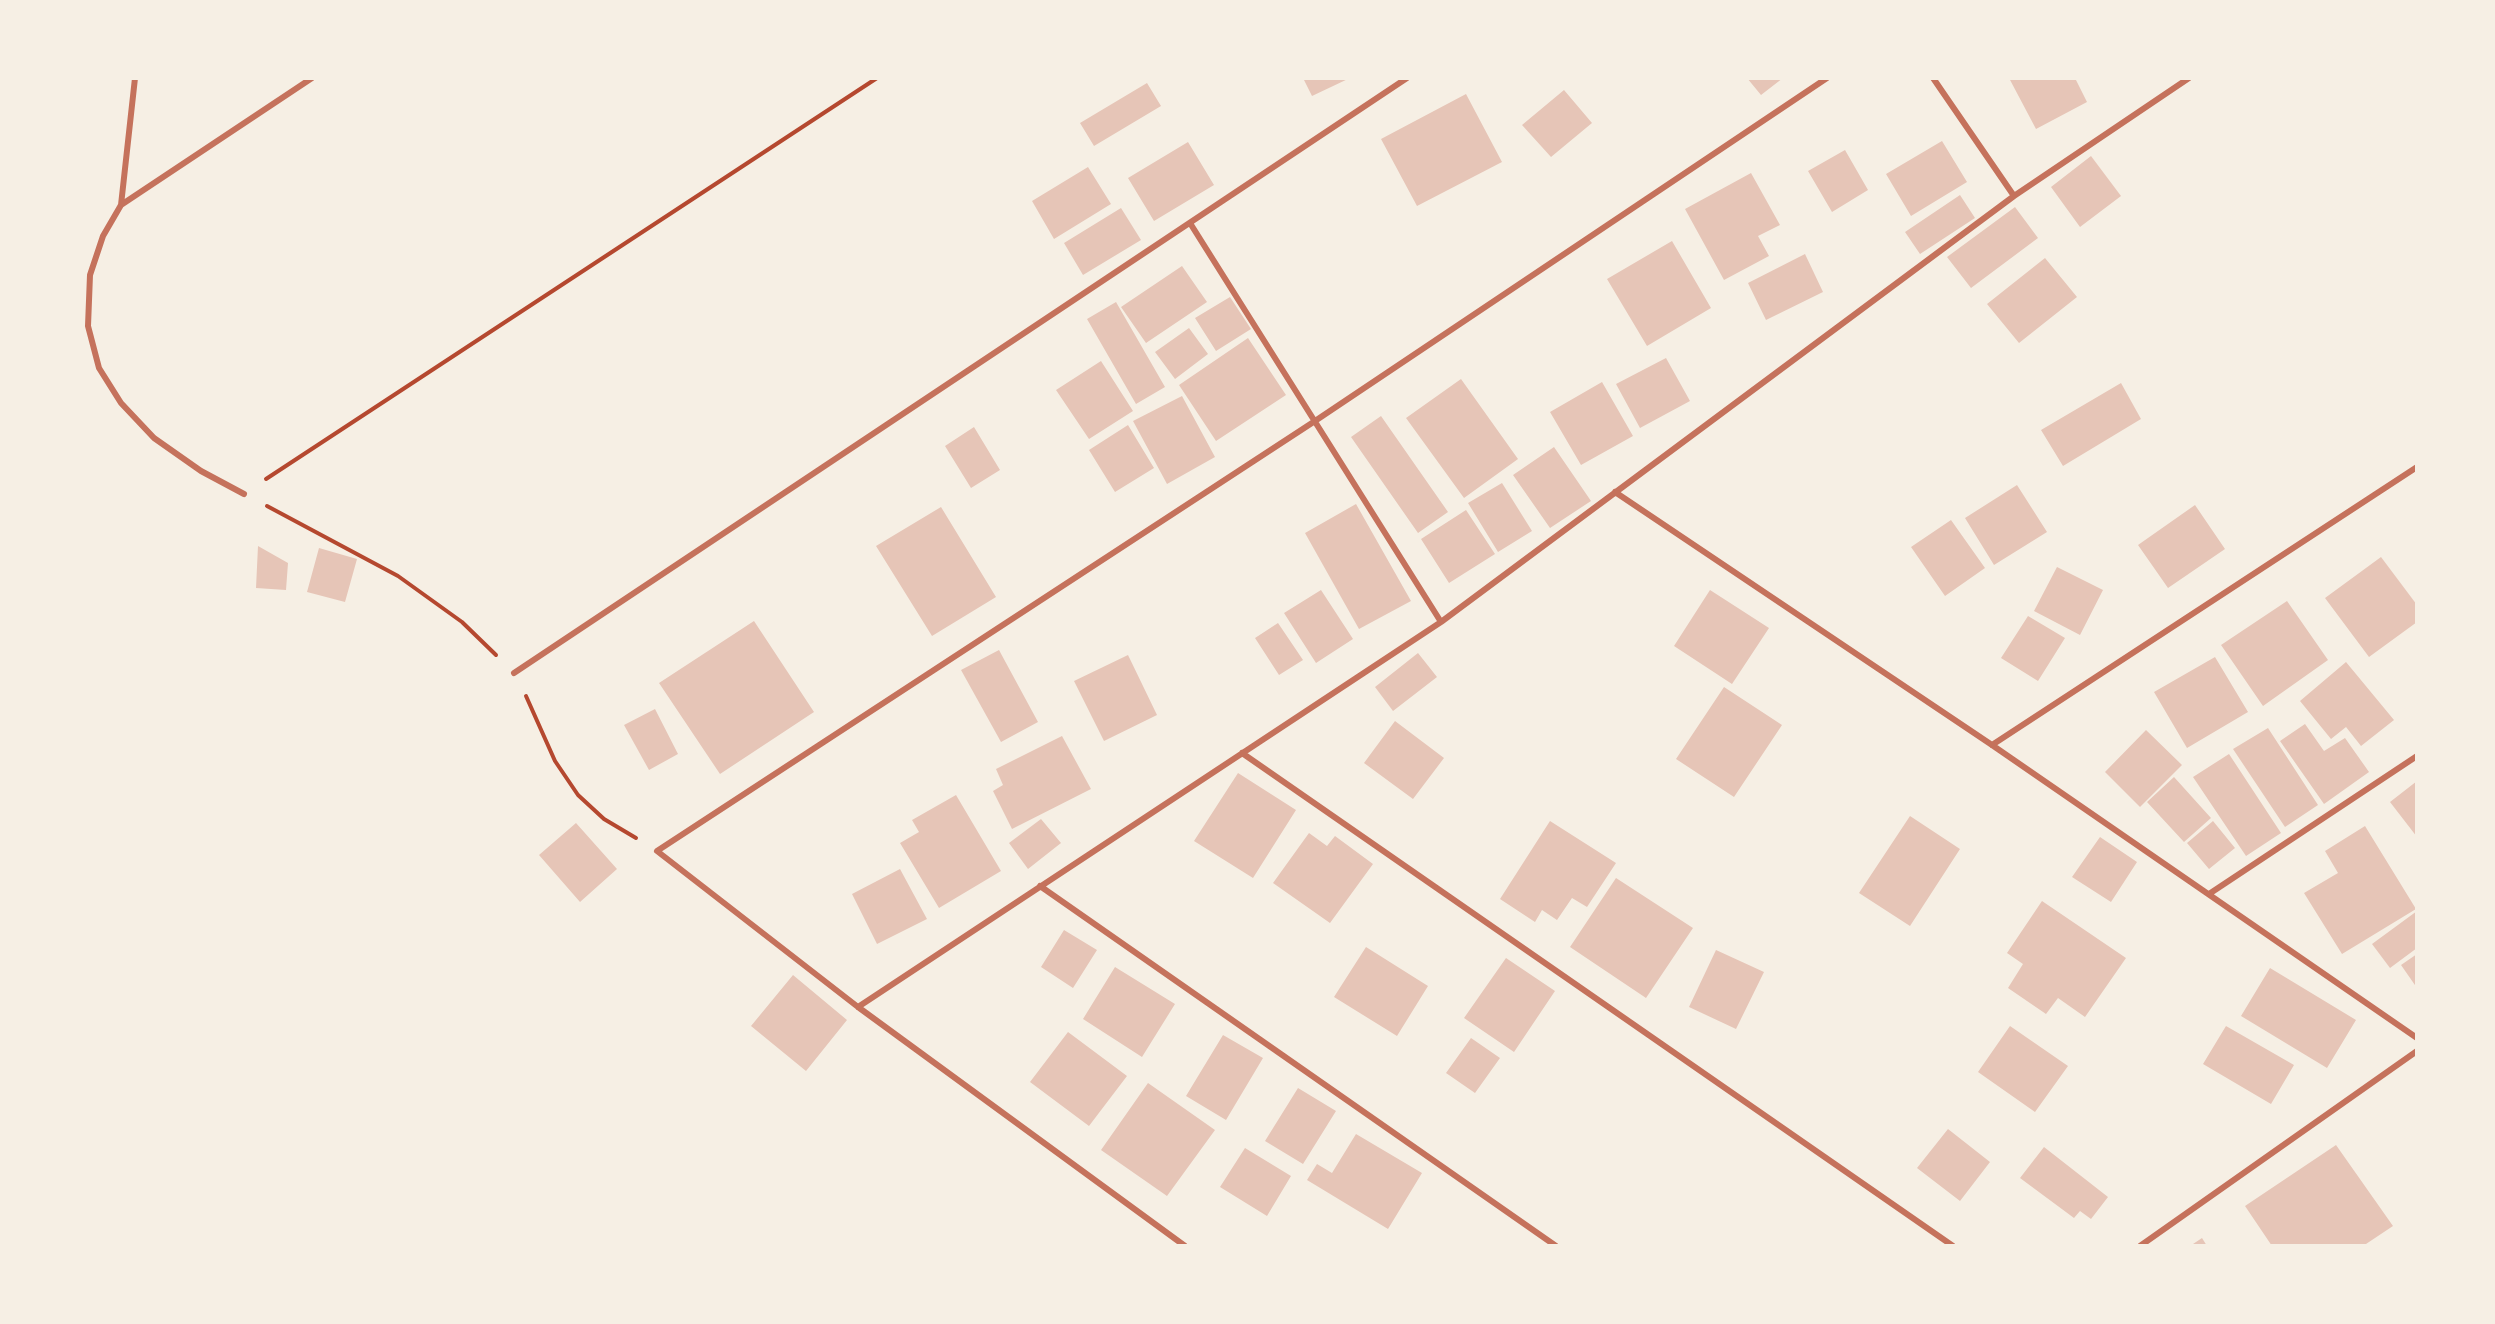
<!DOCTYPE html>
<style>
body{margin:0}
#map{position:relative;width:2495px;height:1324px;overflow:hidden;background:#f6efe4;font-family:"Archivo Narrow",sans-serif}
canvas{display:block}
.frame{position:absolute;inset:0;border:80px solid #f6efe4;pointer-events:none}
</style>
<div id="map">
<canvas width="2495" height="1324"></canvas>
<div class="frame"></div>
</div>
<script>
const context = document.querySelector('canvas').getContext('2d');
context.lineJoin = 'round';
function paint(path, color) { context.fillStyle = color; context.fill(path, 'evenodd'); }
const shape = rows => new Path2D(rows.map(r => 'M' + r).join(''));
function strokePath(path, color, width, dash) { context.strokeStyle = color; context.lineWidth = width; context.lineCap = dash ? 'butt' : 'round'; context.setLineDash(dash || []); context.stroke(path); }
const building = shape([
 [1303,78,1350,78,1312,96],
 [1747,78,1783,78,1761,95],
 [2009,78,2075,78,2087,102,2036,129],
 [1147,83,1161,106,1094,146,1080,123],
 [1564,90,1592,123,1551,157,1522,125],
 [1466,94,1502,162,1417,206,1381,139],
 [1942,141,1967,182,1911,216,1886,174],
 [1188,142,1214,185,1154,221,1128,178],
 [1845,150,1868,190,1832,212,1808,171],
 [2091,156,2121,196,2080,227,2051,187],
 [1088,167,1111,204,1054,239,1032,201],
 [1751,173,1780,225,1758,236,1769,256,1724,280,1685,209],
 [1960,195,1975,218,1920,254,1905,232],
 [2015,207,2038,238,1971,288,1947,257],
 [1121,208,1141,240,1083,275,1064,243],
 [1672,241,1711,308,1647,346,1607,279],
 [1805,254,1823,292,1766,320,1748,283],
 [2045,258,2077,297,2019,343,1987,304],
 [1182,266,1207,302,1146,343,1121,307],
 [1230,297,1251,329,1216,351,1195,318],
 [1116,302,1165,387,1136,404,1087,319],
 [1189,328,1208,354,1175,379,1155,352],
 [1248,338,1286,395,1216,441,1179,385],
 [1666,358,1690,401,1640,428,1616,384],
 [1101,361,1133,411,1089,439,1056,390],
 [1461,379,1518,459,1464,498,1406,418],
 [1602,382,1633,436,1581,465,1550,412],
 [2121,383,2141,419,2063,466,2041,430],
 [1182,396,1215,457,1167,484,1133,421],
 [1381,416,1448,512,1418,533,1351,437],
 [1128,425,1154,468,1115,492,1089,450],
 [974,427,1000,470,971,488,945,446],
 [1554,447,1591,501,1550,528,1513,475],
 [1502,483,1532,531,1498,552,1468,503],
 [2017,485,2047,532,1994,565,1965,518],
 [1356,504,1411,601,1359,629,1305,533],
 [2195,505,2225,549,2168,588,2138,545],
 [941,507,996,597,932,636,876,546],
 [1466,510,1495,554,1449,583,1421,539],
 [1951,520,1985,568,1945,596,1911,547],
 [258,546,288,563,286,590,256,588],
 [319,548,357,559,345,602,307,592],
 [2381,557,2417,605,2417,622,2369,657,2325,598],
 [2057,567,2103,590,2080,635,2034,611],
 [1321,590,1353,639,1316,663,1284,613],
 [1710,590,1769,628,1732,684,1674,646],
 [2287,601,2328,660,2263,706,2221,645],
 [2028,616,2065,638,2038,681,2001,658],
 [754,621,814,712,720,774,659,683],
 [1278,623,1303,660,1279,675,1255,638],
 [999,650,1038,722,1001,742,961,670],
 [1418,653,1437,677,1393,711,1375,687],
 [1128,655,1157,715,1104,741,1074,681],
 [2215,657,2248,712,2187,748,2154,692],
 [2346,662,2394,720,2361,746,2346,727,2331,739,2300,701],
 [1724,687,1782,725,1734,797,1676,759],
 [655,709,678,754,649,770,624,725],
 [1395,721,1444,758,1413,799,1364,763],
 [2305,724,2324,751,2345,738,2369,772,2324,804,2280,741],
 [2268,728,2318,805,2285,827,2233,749],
 [2146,730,2182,765,2140,807,2105,772],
 [1062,736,1091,789,1012,829,993,791,1003,785,996,769],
 [2229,754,2281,833,2246,856,2193,777],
 [1238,773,1296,810,1253,878,1194,841],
 [2174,777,2211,818,2184,842,2147,802],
 [2417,781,2417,837,2390,802],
 [956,795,1001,871,939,908,900,843,919,832,912,820],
 [1910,816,1960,849,1910,926,1859,893],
 [1041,819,1061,843,1028,869,1009,843],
 [1550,821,1616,863,1587,907,1572,898,1557,920,1542,910,1535,922,1500,899],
 [2213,821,2235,848,2209,869,2187,843],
 [576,823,617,869,580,902,539,855],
 [2365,826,2416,909,2342,954,2304,893,2338,873,2325,851],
 [1309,833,1327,846,1335,836,1373,864,1330,923,1273,883],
 [2100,837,2137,862,2111,902,2072,877],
 [900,869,927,919,877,944,852,894],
 [1616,878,1693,928,1646,998,1570,947],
 [2042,901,2126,958,2085,1017,2058,998,2046,1014,2008,988,2023,964,2007,953],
 [2417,911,2417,948,2390,968,2372,944],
 [1064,930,1097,950,1073,988,1041,967],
 [1366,947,1428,986,1397,1036,1334,997],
 [1716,950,1764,972,1736,1029,1689,1007],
 [2417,954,2417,988,2401,965],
 [1506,958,1555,991,1514,1052,1464,1018],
 [1115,967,1175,1004,1142,1057,1083,1019],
 [2270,968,2356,1020,2327,1068,2241,1016],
 [793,975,847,1020,806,1071,751,1026],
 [2010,1026,2068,1066,2035,1112,1978,1072],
 [2226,1026,2294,1065,2271,1104,2203,1064],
 [1068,1032,1127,1076,1089,1126,1030,1082],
 [1223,1035,1263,1058,1226,1120,1186,1096],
 [1471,1038,1500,1058,1475,1093,1446,1073],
 [1148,1083,1215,1130,1167,1196,1101,1150],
 [1298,1088,1336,1111,1303,1164,1265,1141],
 [1948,1129,1990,1162,1960,1201,1917,1168],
 [1356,1134,1422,1173,1388,1229,1307,1180,1317,1164,1332,1173],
 [2336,1145,2393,1226,2363,1246,2272,1246,2245,1206],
 [2044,1147,2108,1197,2091,1219,2080,1211,2074,1218,2020,1178],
 [1245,1148,1291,1176,1267,1216,1220,1187],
 [2202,1238,2207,1246,2190,1246]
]);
const path = shape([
 [266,479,877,78],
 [267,506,398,576,462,622,496,655],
 [526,696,555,761,578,795,604,819,636,838]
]);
const minor = shape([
 [135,78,121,205,103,236,90,275,88,326,99,368,121,403,154,438,201,471,244,494],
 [1933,78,2014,196],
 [121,205,312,78],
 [1190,223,1441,622],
 [1615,492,1992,745,2417,1038],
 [514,673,1407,78],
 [1992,745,2417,467],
 [1242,753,1953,1246],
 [1040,886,1556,1246],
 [2209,894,2417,756],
 [858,1007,1441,622,2014,196,2189,78],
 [1185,1246,858,1007,657,851,1315,421,1827,78],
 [2140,1246,2417,1051]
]);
paint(building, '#e6c5b7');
strokePath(path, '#b5482f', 4);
strokePath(minor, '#c5725c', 6);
</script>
